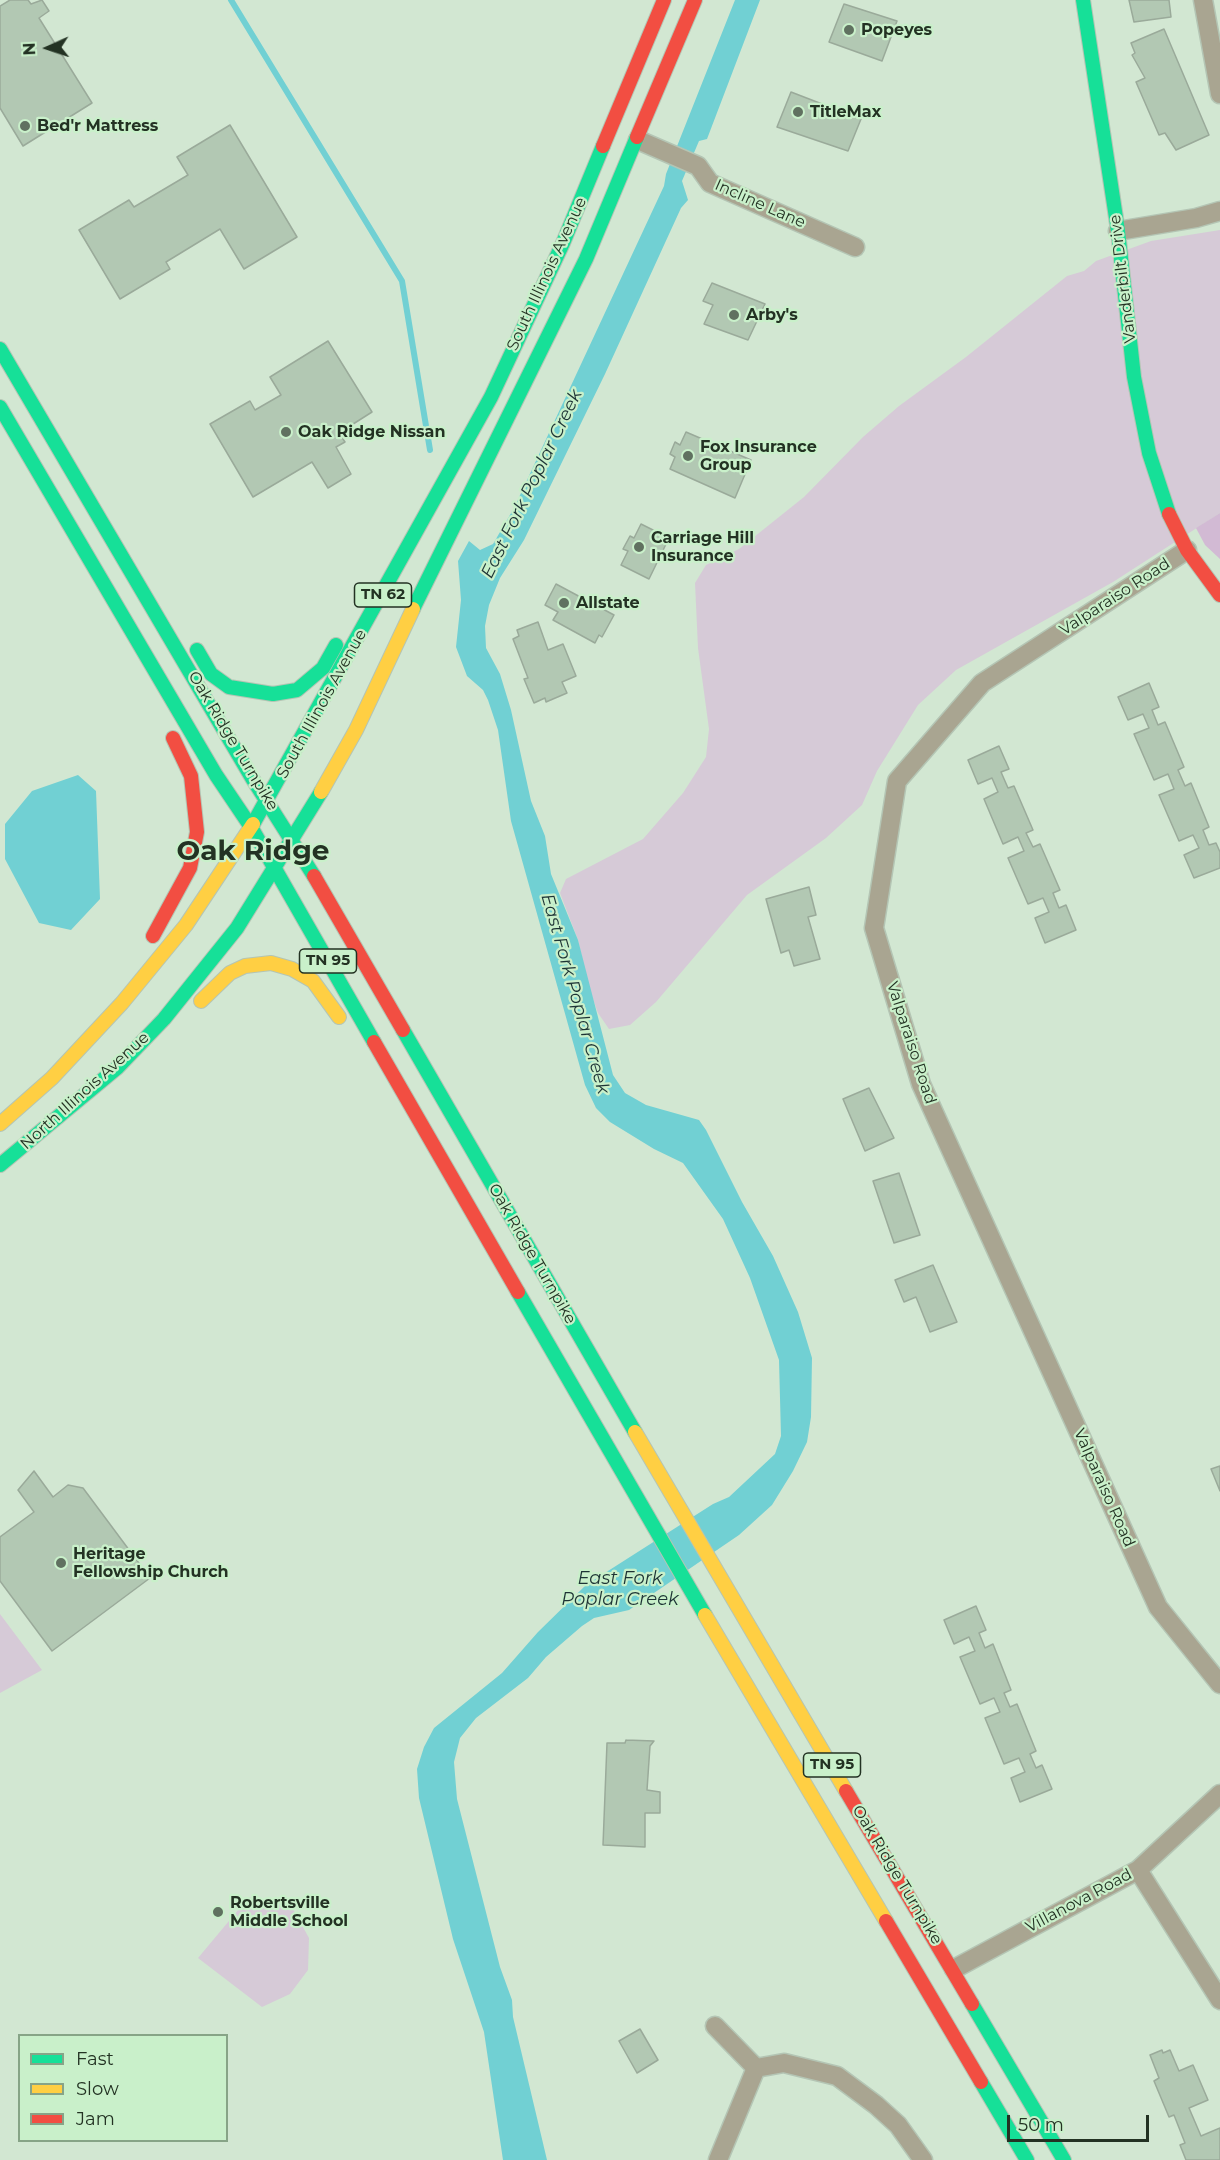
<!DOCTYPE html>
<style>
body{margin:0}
#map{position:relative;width:1220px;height:2160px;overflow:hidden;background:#d2e7d2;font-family:Montserrat,sans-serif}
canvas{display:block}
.legend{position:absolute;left:18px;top:2034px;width:210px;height:108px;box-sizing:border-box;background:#c9f0ca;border:2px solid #87a487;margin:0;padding:8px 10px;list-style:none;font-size:18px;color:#233223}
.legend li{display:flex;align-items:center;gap:12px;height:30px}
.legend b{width:30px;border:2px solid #87a487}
.north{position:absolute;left:18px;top:18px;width:60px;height:60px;-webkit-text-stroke:4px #c9f0ca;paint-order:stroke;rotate:267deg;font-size:16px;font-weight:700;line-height:24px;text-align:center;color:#233223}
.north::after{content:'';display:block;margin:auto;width:21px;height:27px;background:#233223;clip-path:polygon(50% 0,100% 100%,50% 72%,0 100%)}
.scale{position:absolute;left:1007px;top:2115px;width:142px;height:27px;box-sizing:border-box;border:3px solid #233223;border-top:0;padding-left:8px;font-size:18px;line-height:21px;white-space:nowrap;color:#233223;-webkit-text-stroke:4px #c9f0ca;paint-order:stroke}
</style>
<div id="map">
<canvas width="1220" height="2160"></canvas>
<ul class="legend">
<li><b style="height:8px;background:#16e098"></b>Fast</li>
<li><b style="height:8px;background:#ffcf43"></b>Slow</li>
<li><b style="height:8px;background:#f24e42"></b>Jam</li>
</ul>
<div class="north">N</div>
<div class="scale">50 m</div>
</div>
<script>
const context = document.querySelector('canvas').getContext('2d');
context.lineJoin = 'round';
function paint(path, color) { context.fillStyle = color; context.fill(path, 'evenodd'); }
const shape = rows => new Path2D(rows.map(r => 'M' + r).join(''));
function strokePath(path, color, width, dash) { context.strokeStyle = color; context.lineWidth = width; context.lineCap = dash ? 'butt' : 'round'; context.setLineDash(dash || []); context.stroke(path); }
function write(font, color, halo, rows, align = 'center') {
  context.font = font + ' Montserrat,sans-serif'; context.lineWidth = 4.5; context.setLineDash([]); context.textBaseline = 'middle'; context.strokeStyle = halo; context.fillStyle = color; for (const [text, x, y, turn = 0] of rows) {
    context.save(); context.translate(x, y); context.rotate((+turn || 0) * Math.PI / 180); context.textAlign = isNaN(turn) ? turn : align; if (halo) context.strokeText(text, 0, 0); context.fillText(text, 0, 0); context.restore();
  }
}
const green = shape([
 [1220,230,1220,513,1113,582,956,670,918,705,877,771,862,805,826,838,747,895,656,1002,630,1025,609,1029,598,1013,589,988,578,940,560,893,566,879,643,839,683,793,706,757,709,729,698,648,695,583,706,565,739,549,804,497,863,437,899,406,966,357,1067,276,1084,271,1096,261,1151,241],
 [0,1614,42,1670,0,1693],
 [249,1897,289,1902,309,1938,308,1970,290,1994,262,2007,198,1958]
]);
const forest = shape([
 [1220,513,1220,559,1205,545,1196,528]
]);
const water = shape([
 [735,0,760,0,707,139,699,141,682,181,688,200,681,208,605,374,524,540,500,578,489,605,485,626,486,648,500,674,511,710,531,801,545,836,551,874,578,940,613,1075,625,1093,646,1105,699,1120,706,1130,742,1202,773,1256,798,1312,812,1358,811,1417,807,1442,793,1471,772,1505,739,1535,629,1610,594,1618,582,1626,546,1657,528,1678,476,1718,460,1738,454,1762,457,1799,500,1967,512,2000,513,2017,547,2160,503,2160,484,2032,453,1939,419,1798,417,1769,424,1747,434,1728,502,1673,538,1632,586,1585,713,1504,729,1497,775,1454,781,1436,779,1360,750,1278,723,1219,683,1163,654,1149,610,1122,596,1108,585,1085,511,821,498,730,488,700,483,690,467,676,456,647,461,600,458,561,469,541,480,550,493,544,514,508,664,186,666,174],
 [78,775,96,791,100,899,71,930,39,923,5,859,5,824,32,791]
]);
const stream = shape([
 [231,0,402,281,430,450]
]);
const building = shape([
 [10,0,28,0,31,4,42,0,49,11,39,18,92,103,23,146,0,108,0,6,10,0],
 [1129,0,1169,0,1171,17,1134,22,1129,0],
 [844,4,897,21,882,61,829,42,844,4],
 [1164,29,1209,135,1176,150,1165,133,1159,135,1136,82,1145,78,1132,55,1135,53,1131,43,1164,29],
 [791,92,861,119,848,151,777,127,791,92],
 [230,125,297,237,244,269,220,229,166,262,170,269,120,299,79,230,129,200,134,207,188,175,177,157,230,125],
 [712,283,765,304,748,340,704,324,713,305,703,301,712,283],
 [328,341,372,412,339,433,345,442,336,447,351,474,328,488,312,462,253,497,210,424,250,401,255,410,281,395,270,377,328,341],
 [686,432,751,460,735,498,670,469,675,457,670,454,675,442,680,445,686,432],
 [641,524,669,538,649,579,621,565,628,551,623,549,630,536,634,538,641,524],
 [556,584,614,615,602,637,599,635,595,643,553,620,558,612,545,605,556,584],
 [538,622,548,650,563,644,576,676,562,682,567,693,546,702,545,698,534,703,524,679,528,678,513,639,519,636,517,630,538,622],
 [1149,683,1159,707,1152,710,1158,725,1165,722,1184,767,1178,770,1185,786,1191,783,1209,827,1203,830,1209,845,1216,843,1220,852,1220,868,1194,878,1184,855,1199,848,1193,835,1179,841,1159,795,1174,789,1168,774,1154,780,1134,734,1149,728,1143,714,1128,720,1118,697,1149,683],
 [999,746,1009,769,1001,772,1008,788,1014,786,1033,830,1026,833,1033,847,1040,844,1060,890,1053,893,1059,908,1066,905,1076,930,1045,943,1035,918,1049,912,1043,898,1028,904,1008,858,1024,851,1018,837,1003,844,984,799,998,792,992,778,978,784,968,760,999,746],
 [809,887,816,915,808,917,820,959,794,966,789,950,781,953,766,899,809,887],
 [869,1088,894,1138,865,1151,843,1099,869,1088],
 [899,1173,920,1235,894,1243,873,1181,899,1173],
 [933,1265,957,1322,930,1332,916,1297,904,1302,895,1280,933,1265],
 [1220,1466,1220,1491,1211,1469,1220,1466],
 [34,1471,53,1497,68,1485,83,1488,150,1578,52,1651,0,1581,0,1537,34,1512,18,1490,34,1471],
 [976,1606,986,1630,979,1633,985,1648,993,1644,1011,1690,1004,1693,1010,1707,1017,1704,1036,1751,1030,1754,1036,1768,1042,1765,1052,1789,1020,1802,1011,1778,1025,1772,1019,1758,1004,1764,985,1718,1000,1712,994,1698,980,1704,960,1657,975,1651,969,1637,954,1644,944,1620,976,1606],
 [626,1740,654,1741,650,1746,647,1790,660,1792,660,1813,645,1813,645,1847,603,1845,607,1743,625,1743,626,1740],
 [640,2029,658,2060,637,2073,619,2041,640,2029],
 [1162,2050,1163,2053,1170,2050,1179,2071,1193,2065,1208,2100,1189,2108,1201,2136,1220,2128,1220,2160,1186,2160,1180,2145,1185,2143,1174,2115,1169,2117,1154,2081,1159,2078,1150,2055,1162,2050]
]);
const street = shape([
 [1203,0,1220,94],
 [638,140,698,166,710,183,855,247],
 [1118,231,1196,218,1220,211],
 [1187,550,982,683,897,781,874,928,921,1084,1158,1607,1220,1684],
 [1138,1870,1220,2000],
 [954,1969,1138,1870,1220,1794],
 [715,2026,756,2068,784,2063,837,2076,876,2105,898,2125,923,2160],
 [718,2160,756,2068]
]);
const fast = shape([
 [1083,0,1118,231,1134,377,1149,453,1169,514],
 [0,349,252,778,314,876],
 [0,407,216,775,251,827,374,1042],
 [413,609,586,259,637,137],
 [197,650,211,674,229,687,273,694,297,690,323,668,336,645],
 [253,824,491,397,563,243,603,146],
 [403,1030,635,1432],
 [0,1165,118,1067,164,1019,237,928,321,792],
 [518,1292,705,1615],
 [972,2004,1064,2160],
 [981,2082,1027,2160]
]);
const slow = shape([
 [321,792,356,730,413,609],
 [201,1001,230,973,245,966,271,963,292,969,313,981,339,1017],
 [0,1124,52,1078,122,1003,186,925,253,824],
 [635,1432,846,1791],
 [705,1615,886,1921]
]);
const jam = shape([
 [637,137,695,0],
 [603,146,664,0],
 [1169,514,1187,550,1220,595],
 [314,876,403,1030],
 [153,936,190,868,197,832,191,776,173,738],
 [374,1042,518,1292],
 [846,1791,972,2004],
 [886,1921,981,2082]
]);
const markers = [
 [849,30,6,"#607160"],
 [798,112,6,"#607160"],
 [25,126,6,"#607160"],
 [734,315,6,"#607160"],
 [286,432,6,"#607160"],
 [688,456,6,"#607160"],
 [639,547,6,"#607160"],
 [564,603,6,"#607160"],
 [61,1563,6,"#607160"],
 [218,1912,6,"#607160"]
];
const shields = [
 [383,595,57],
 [328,961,57],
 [832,1765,57]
];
const shieldNames = [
 ["TN 62",383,595],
 ["TN 95",328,961],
 ["TN 95",832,1765]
];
const poiNames = [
 ["Popeyes",861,30],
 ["TitleMax",810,112],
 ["Bed'r Mattress",37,126],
 ["Arby's",746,315],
 ["Oak Ridge Nissan",298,432],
 ["Fox Insurance",700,447],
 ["Group",700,465],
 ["Carriage Hill",651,538],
 ["Insurance",651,556],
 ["Allstate",576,603],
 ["Heritage",73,1554],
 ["Fellowship Church",73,1572],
 ["Robertsville",230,1903],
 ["Middle School",230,1921]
];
const streetNames = [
 ["Incline Lane",760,204,24],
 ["South Illinois Avenue",547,274,-65],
 ["Vanderbilt Drive",1123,279,-97],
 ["Valparaiso Road",1115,597,-33],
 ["South Illinois Avenue",322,704,-61],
 ["Oak Ridge Turnpike",233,741,59],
 ["Valparaiso Road",911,1043,72],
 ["North Illinois Avenue",85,1091,-42],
 ["Oak Ridge Turnpike",532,1254,60],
 ["Valparaiso Road",1104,1488,66],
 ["Oak Ridge Turnpike",897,1875,59],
 ["Villanova Road",1079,1901,-28]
];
const waterNames = [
 ["East Fork Poplar Creek",532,484,-64],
 ["East Fork Poplar Creek",575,994,74],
 ["East Fork",620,1579],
 ["Poplar Creek",620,1600]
];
const townNames = [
 ["Oak Ridge",253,852]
];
paint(green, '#d6cad7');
paint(forest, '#d2bad4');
paint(water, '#71d0d3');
strokePath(stream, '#71d0d3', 6);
paint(building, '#b2c8b3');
strokePath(building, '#9aaa9a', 1.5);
strokePath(street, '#b4c5b4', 21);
strokePath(fast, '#b4c5b4', 16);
strokePath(slow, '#b4c5b4', 16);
strokePath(jam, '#b4c5b4', 16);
strokePath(street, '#a9a591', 18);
strokePath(fast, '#16e098', 14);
strokePath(slow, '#ffcf43', 14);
strokePath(jam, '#f24e42', 14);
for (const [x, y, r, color] of markers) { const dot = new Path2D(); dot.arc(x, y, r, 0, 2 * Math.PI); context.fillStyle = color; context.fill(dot); strokePath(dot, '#c9f0ca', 2); }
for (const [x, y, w] of shields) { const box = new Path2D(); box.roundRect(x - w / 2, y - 12, w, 24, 4.5); context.fillStyle = '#c9f0ca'; context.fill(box); strokePath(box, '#233223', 1.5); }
write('bold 15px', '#233223', null, shieldNames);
write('bold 16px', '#233223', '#c9f0ca', poiNames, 'left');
write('16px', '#233223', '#c9f0ca', streetNames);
write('italic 18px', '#1d3335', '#c9f0ca', waterNames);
write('bold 28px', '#233223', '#c9f0ca', townNames);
</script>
